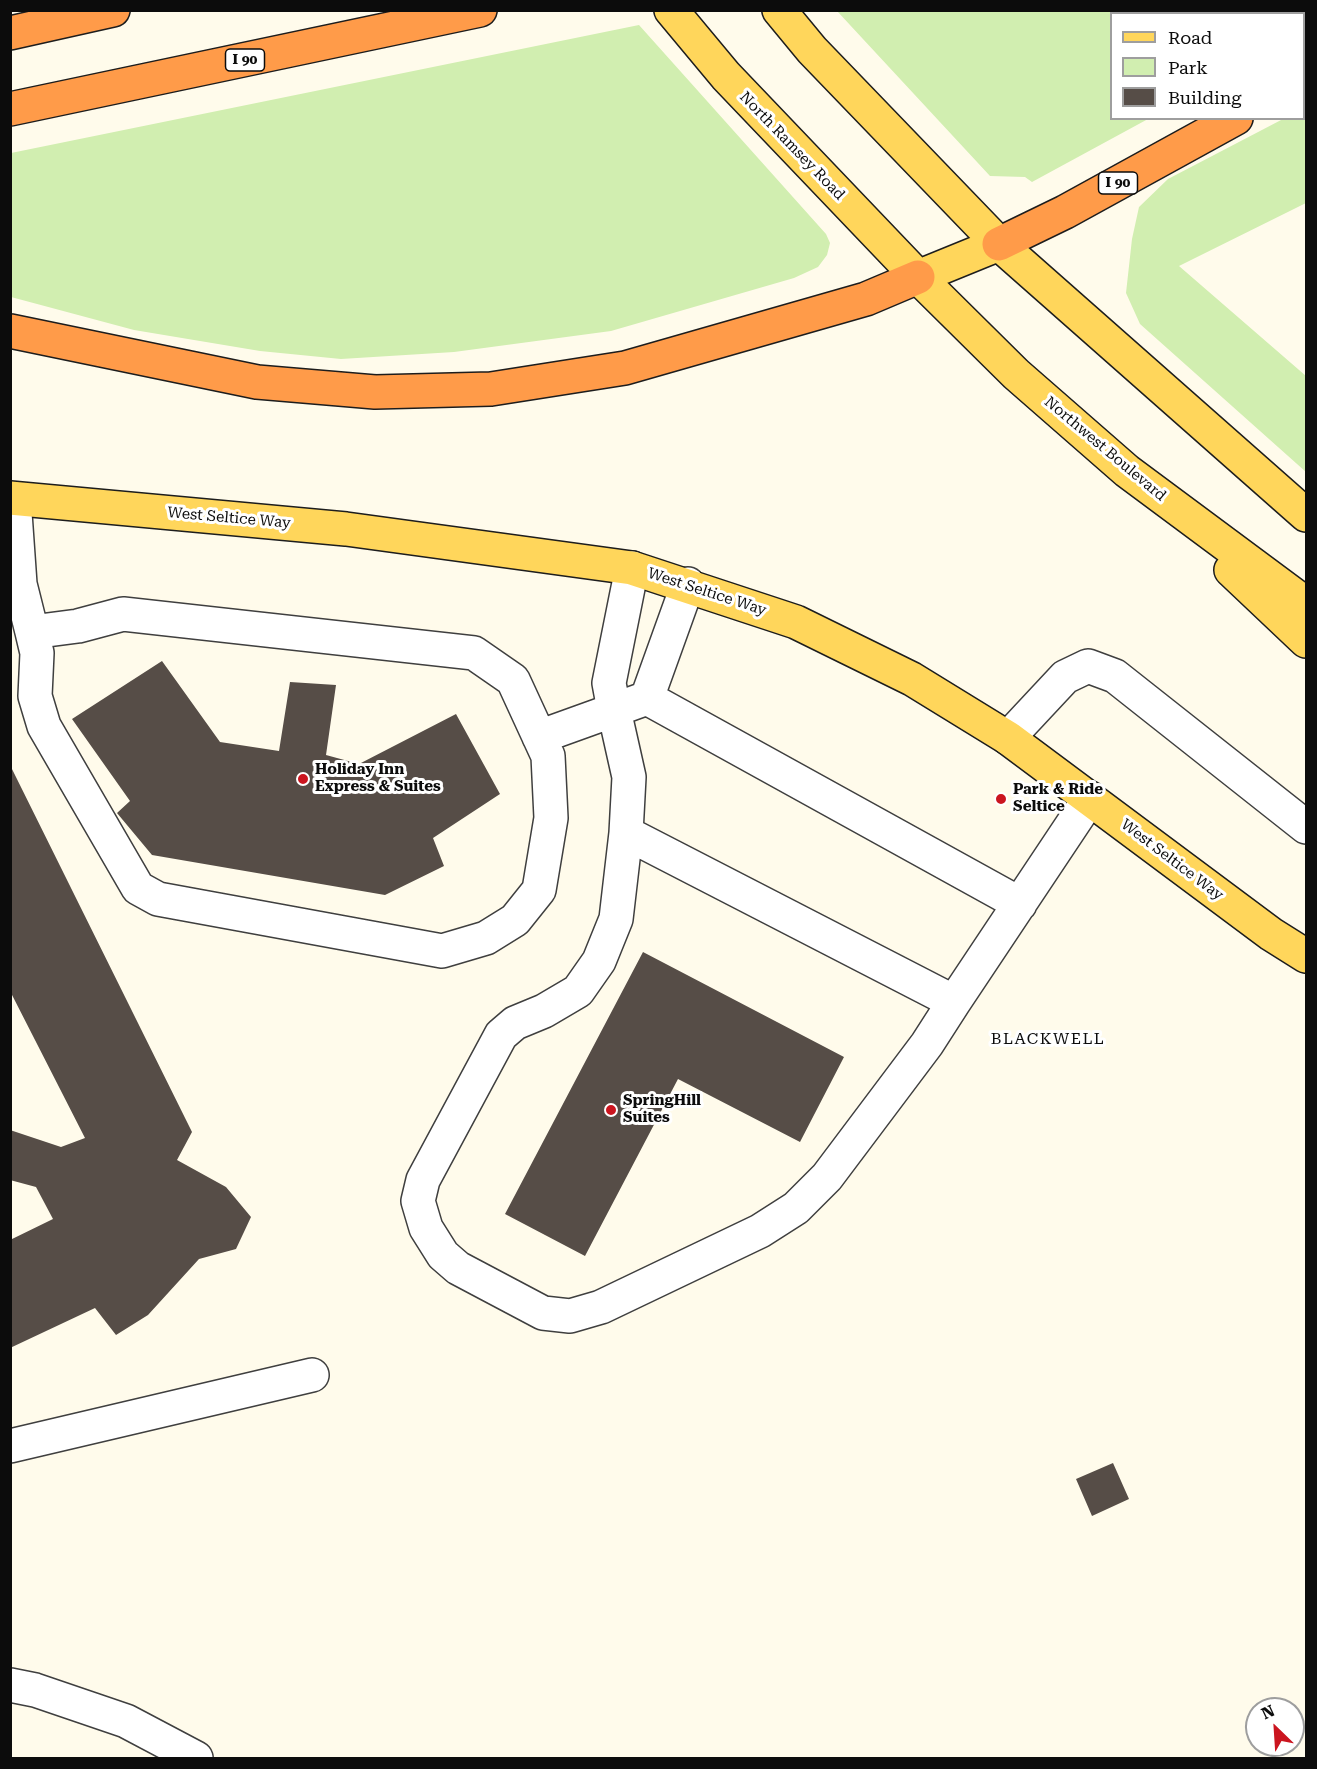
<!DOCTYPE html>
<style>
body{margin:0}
#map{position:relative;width:1317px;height:1769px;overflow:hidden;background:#fffbeb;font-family:"Roboto Serif",serif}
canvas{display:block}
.frame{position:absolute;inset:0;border:12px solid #0c0c0c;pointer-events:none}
.legend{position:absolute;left:1110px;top:12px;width:195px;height:108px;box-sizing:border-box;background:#fff;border:2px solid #9e9e9e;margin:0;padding:8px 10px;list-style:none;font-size:18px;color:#0c0c0c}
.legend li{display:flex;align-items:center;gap:12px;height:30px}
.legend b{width:30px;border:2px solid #9e9e9e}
.north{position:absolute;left:1245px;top:1697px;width:60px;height:60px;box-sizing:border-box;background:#fff;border:2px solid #9e9e9e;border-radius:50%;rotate:335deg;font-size:16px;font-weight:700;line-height:24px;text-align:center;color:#0c0c0c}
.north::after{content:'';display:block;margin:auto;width:21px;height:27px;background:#cb151f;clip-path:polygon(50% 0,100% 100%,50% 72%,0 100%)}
</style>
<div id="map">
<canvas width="1317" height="1769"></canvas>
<div class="frame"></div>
<ul class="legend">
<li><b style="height:8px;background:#ffd65b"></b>Road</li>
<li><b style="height:16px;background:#d1eeb0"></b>Park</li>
<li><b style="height:16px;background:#564d47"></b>Building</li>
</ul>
<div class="north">N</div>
</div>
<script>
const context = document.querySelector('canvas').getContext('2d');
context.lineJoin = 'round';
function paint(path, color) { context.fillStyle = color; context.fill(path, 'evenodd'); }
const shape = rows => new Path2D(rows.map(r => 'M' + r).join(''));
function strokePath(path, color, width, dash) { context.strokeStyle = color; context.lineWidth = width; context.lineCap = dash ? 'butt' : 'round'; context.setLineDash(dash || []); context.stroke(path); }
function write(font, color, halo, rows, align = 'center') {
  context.font = font + ' "Roboto Serif",serif'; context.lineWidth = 6; context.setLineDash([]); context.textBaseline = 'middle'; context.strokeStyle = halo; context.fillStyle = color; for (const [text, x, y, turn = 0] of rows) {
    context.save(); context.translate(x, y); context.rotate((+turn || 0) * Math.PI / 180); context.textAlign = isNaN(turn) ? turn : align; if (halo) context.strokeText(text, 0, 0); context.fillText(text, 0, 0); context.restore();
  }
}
const green = shape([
 [837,11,1306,11,1306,37,1304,38,1304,14,1112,14,1112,118,1148,119,1032,182,1025,177,990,176],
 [639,25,826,234,830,243,827,255,818,267,794,278,611,331,454,352,341,359,260,351,134,330,11,297,11,153],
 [1306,106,1306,203,1179,266,1306,376,1306,472,1140,324,1126,293,1132,239,1139,207,1168,179,1283,119,1304,118,1304,108]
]);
const building = shape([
 [162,661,220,742,279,751,290,682,336,685,326,755,359,764,456,714,500,794,433,838,444,866,385,895,152,855,117,813,130,801,72,719],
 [10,765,192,1132,177,1160,226,1187,251,1217,236,1249,199,1259,148,1315,116,1335,95,1308,10,1348,10,1240,53,1219,36,1187,10,1180,10,1130,61,1147,85,1138,10,991],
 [643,952,844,1057,800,1142,678,1079,585,1256,505,1214],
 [1113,1463,1129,1499,1092,1516,1076,1479]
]);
const minor = shape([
 [14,499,20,584,32,632,37,653,35,696,44,726,138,888,158,899,442,951,486,938,515,920,539,890,551,818,548,756,513,680,474,653,123,614,78,626,32,632],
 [632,568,609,683,614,710,647,698,688,584],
 [647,698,1020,904],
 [539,737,614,710,629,777,626,833,954,1002,1090,798],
 [1008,738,1065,677,1088,666,1115,676,1306,827],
 [626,833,616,919,599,961,578,991,544,1011,515,1023,501,1035,423,1180,418,1201,426,1228,443,1255,458,1268,543,1313,570,1316,601,1307,760,1231,796,1208,827,1177,927,1044,954,1002],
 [10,1446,312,1375],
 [10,1685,35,1690,126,1721,196,1758]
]);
const major = shape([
 [671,10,726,76,918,277,1016,374,1127,471,1306,604],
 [779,10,812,50,999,244,1306,515],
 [918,277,999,244],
 [10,498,346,529,632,568,796,622,912,679,1008,738,1271,934,1306,956],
 [1231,570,1306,641]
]);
const highway = shape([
 [10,33,113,10],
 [1304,82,1306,80],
 [10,109,480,10],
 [999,244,1065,212,1236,118],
 [10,331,257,382,375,392,491,389,625,368,866,299,918,277]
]);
const markers = [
 [303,779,6,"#cb151f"],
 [1001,799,6,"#cb151f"],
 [611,1110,6,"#cb151f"]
];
const shields = [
 [245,60,39],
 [1118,183,39]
];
const shieldNames = [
 ["I 90",245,60],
 ["I 90",1118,183]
];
const streetNames = [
 ["North Ramsey Road",792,146,46],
 ["Northwest Boulevard",1105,449,40],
 ["West Seltice Way",229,518,5],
 ["West Seltice Way",707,592,18],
 ["West Seltice Way",1172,860,37]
];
const poiNames = [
 ["Holiday Inn",315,770],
 ["Express & Suites",315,787],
 ["Park & Ride",1013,790],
 ["Seltice",1013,807],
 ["SpringHill",623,1101],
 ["Suites",623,1118]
];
const neighbourhoodNames = [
 ["BLACKWELL",1048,1039]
];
paint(green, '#d1eeb0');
paint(building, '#564d47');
strokePath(minor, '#3f3f3f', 36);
strokePath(major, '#1d1d1d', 36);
strokePath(highway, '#1d1d1d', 36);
strokePath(minor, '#fff', 33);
strokePath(major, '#ffd65b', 33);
strokePath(highway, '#ff9b49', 33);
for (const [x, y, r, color] of markers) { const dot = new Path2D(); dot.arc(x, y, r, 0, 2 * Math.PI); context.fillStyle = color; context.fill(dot); strokePath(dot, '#fff', 2); }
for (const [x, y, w] of shields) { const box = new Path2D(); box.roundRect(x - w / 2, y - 11, w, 22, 4.5); context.fillStyle = '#fff'; context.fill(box); strokePath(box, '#0c0c0c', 1.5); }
write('bold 14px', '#0c0c0c', null, shieldNames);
write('15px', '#0c0c0c', '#fff', streetNames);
write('bold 15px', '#0c0c0c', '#fff', poiNames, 'left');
context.letterSpacing = '1.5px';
write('16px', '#0c0c0c', '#fff', neighbourhoodNames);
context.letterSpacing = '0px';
</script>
